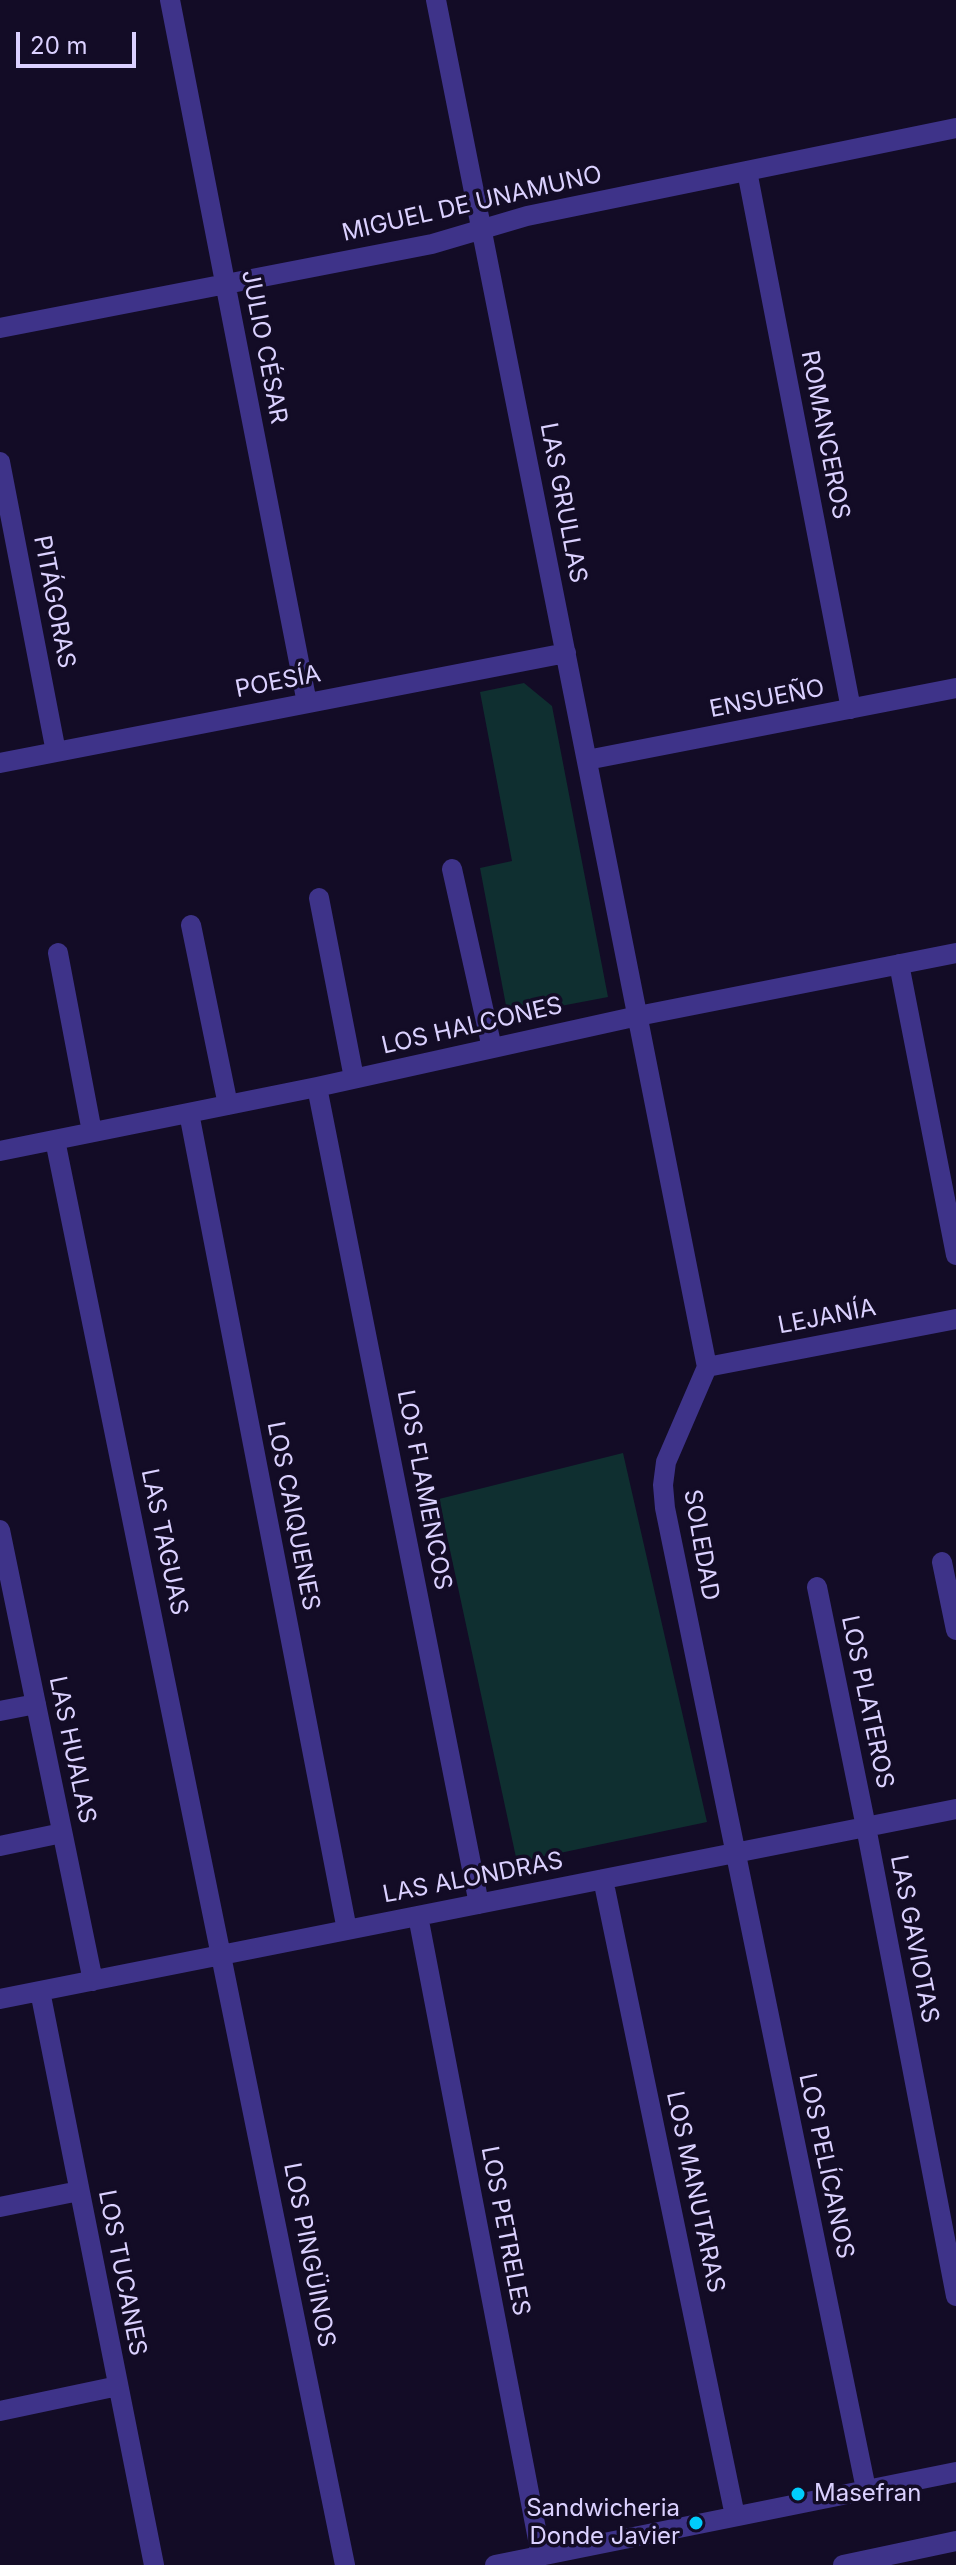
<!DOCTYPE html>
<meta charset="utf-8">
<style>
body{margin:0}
#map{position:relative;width:956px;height:2565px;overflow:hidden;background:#130c26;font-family:Inter,sans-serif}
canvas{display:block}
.scale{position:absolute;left:16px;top:32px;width:120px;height:36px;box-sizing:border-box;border:4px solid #dbd1ff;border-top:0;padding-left:10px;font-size:24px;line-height:28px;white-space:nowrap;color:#dbd1ff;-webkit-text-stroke:6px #130c26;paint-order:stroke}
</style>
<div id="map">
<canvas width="956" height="2565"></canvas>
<div class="scale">20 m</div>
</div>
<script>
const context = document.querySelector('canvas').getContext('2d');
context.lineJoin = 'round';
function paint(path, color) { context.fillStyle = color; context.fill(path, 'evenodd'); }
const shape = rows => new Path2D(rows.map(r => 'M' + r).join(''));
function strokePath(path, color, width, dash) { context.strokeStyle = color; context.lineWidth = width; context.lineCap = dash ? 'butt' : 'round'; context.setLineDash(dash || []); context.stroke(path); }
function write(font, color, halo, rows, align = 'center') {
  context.font = font + ' Inter,sans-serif'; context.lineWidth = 7; context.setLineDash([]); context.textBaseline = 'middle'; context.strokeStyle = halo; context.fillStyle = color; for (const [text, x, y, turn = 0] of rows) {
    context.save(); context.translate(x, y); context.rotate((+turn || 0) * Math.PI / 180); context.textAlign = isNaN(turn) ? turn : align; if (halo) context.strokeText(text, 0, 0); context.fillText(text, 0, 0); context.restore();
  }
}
const green = shape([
 [524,683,552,706,608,997,508,1016,480,868,512,861,480,692],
 [623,1453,707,1822,517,1862,439,1499]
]);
const minor = shape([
 [170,0,307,703],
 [436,0,707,1367,666,1462,663,1485,665,1508,866,2489],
 [747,171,851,709],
 [0,328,432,244,527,216,956,128],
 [0,462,56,752],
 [587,760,956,688],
 [0,763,566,653],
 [452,869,492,1048],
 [319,898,354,1078],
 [191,925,228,1105],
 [58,953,92,1132],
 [899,964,956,1255],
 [317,1087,479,1904],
 [189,1113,347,1930],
 [55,1140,345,2565],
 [0,1151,317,1087,638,1016,956,953],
 [707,1367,956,1319],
 [0,1530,93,1981],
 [942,1562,956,1630],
 [817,1587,866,1827,956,2296],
 [0,1711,36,1704],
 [0,1846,62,1833],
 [603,1879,735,2516],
 [418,1916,541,2555],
 [40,1991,154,2565],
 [0,1999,956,1809],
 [0,2207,79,2191],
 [0,2411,118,2386],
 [495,2565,956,2472],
 [843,2565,956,2541]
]);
const markers = [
 [798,2494,8,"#00ccfc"],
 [696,2523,8,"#00ccfc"]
];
const streetNames = [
 ["MIGUEL DE UNAMUNO",472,204,-13],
 ["JULIO CÉSAR",264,347,79],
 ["ROMANCEROS",825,435,79],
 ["LAS GRULLAS",563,503,79],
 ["PITÁGORAS",54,602,79],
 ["POESÍA",278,682,-11],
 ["ENSUEÑO",767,699,-11],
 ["LOS HALCONES",472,1026,-13],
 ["LEJANÍA",827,1317,-11],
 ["LOS FLAMENCOS",424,1490,79],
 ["LOS CAIQUENES",293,1516,79],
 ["LAS TAGUAS",164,1542,78],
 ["SOLEDAD",701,1545,80],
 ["LOS PLATEROS",867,1702,78],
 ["LAS HUALAS",72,1750,78],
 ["LAS ALONDRAS",473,1878,-11],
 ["LAS GAVIOTAS",914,1939,79],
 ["LOS PELÍCANOS",826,2166,78],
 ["LOS MANUTARAS",695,2192,78],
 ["LOS PETRELES",505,2231,79],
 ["LOS PINGÜINOS",309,2255,79],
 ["LOS TUCANES",122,2273,79]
];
const poiNames = [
 ["Masefran",814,2494],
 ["Sandwicheria",680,2509,"right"],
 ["Donde Javier",680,2537,"right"]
];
paint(green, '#0f2f30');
strokePath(minor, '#3e3389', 20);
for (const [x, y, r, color] of markers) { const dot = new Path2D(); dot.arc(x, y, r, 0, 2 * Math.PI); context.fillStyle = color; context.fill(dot); strokePath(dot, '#130c26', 3); }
write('24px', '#dbd1ff', '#130c26', streetNames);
write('24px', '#dbd1ff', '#130c26', poiNames, 'left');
</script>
